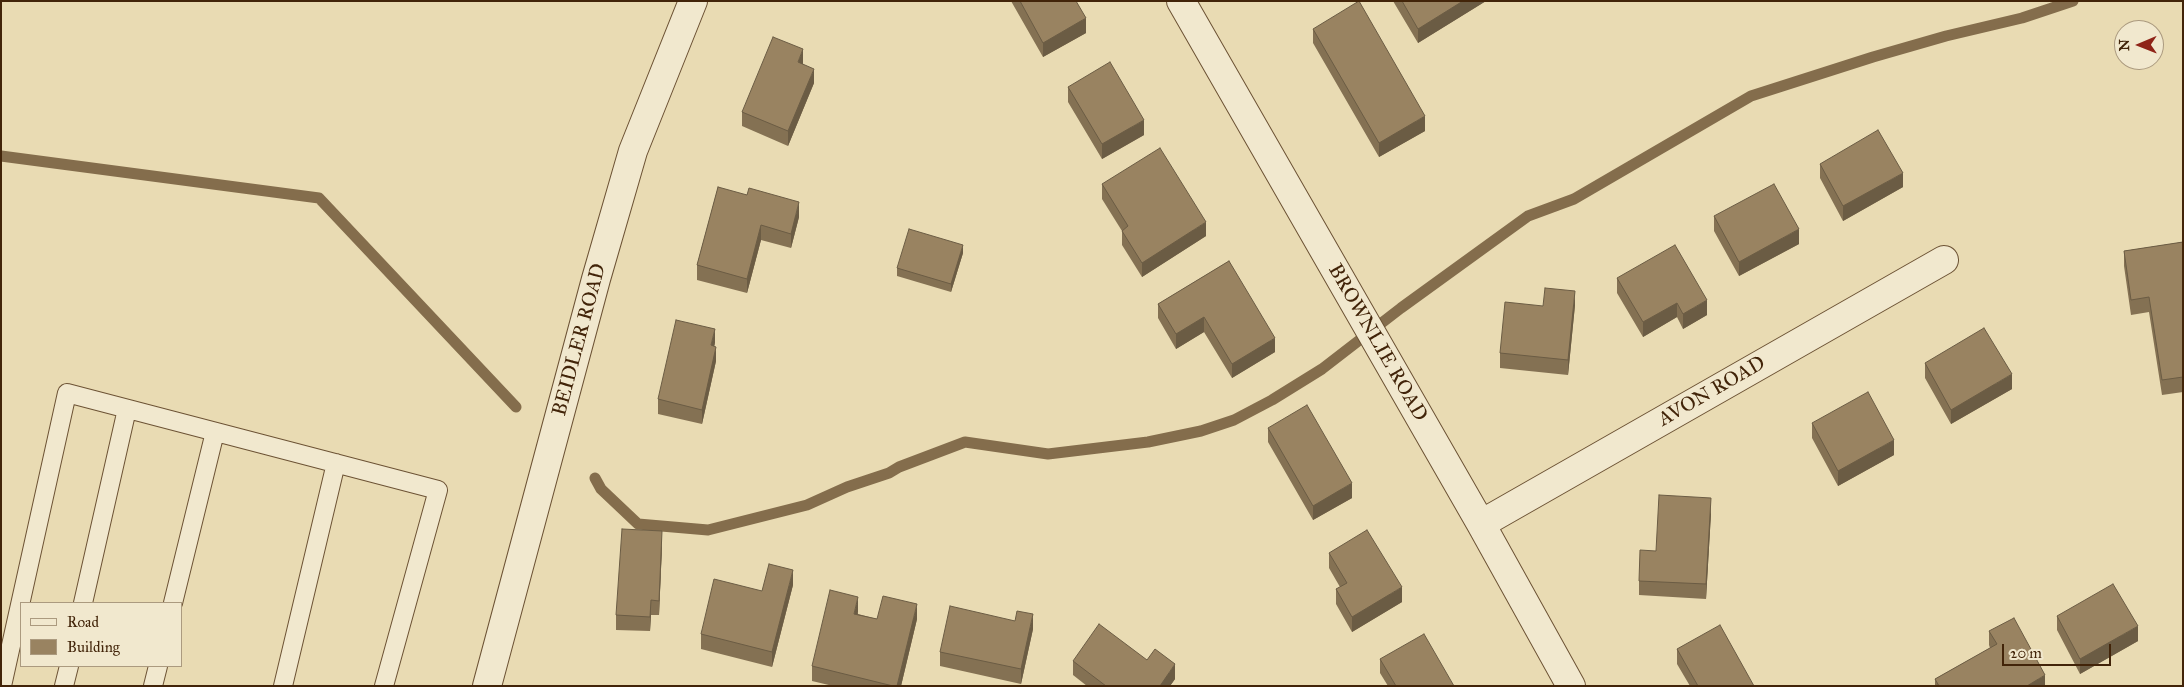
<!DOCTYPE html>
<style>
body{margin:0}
#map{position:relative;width:2184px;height:687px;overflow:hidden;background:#e9dbb3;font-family:"IM FELL Great Primer",serif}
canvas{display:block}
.frame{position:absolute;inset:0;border:2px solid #422409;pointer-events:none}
.legend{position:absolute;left:20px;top:602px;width:162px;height:65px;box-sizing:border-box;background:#f1e8ce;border:1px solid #ab9a7f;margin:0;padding:6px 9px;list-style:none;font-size:15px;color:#422409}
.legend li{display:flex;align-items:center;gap:10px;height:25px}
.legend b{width:25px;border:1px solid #ab9a7f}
.north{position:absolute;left:2114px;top:20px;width:50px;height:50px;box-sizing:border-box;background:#f1e8ce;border:1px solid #ab9a7f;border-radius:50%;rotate:269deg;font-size:14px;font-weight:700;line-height:20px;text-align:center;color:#422409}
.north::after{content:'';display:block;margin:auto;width:18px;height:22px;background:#8f2418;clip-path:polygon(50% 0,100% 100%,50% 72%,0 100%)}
.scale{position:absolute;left:2002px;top:644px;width:109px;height:22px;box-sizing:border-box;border:2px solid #422409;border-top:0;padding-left:6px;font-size:15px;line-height:18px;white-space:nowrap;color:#422409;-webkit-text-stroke:4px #f1e8ce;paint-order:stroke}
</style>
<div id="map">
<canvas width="2184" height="687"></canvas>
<div class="frame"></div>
<ul class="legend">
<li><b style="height:6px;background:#f1e8ce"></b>Road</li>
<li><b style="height:14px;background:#998361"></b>Building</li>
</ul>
<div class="north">N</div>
<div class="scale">20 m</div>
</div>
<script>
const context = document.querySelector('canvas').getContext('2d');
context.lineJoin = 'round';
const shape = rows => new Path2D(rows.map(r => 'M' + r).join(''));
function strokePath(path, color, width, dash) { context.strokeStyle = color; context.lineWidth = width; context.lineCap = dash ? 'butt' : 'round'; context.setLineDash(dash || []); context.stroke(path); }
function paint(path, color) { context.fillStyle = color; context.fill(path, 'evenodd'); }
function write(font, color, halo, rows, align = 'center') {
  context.font = font + ' "IM FELL Great Primer",serif'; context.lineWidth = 4; context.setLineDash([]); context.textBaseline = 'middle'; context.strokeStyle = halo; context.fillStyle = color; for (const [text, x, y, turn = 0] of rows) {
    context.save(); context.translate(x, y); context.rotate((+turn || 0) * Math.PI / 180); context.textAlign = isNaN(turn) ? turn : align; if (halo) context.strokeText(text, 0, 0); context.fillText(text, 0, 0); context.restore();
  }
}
const stream = shape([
 [1,156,319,198,516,407],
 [595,478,601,489,638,524,708,530,807,505,847,487,889,473,899,467,965,442,1048,454,1148,442,1201,431,1234,420,1272,400,1322,369,1401,308,1528,216,1574,199,1751,96,1873,57,1946,36,2022,18,2073,1]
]);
const lane = shape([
 [83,603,127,409],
 [173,603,215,432],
 [2,686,67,393,438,490,384,686],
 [64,686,69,666],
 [153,686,158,666],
 [283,686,336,463]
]);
const street = shape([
 [1181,1,1481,524,1571,686],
 [1481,524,1944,260],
 [487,686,596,279,633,151,693,1]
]);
const wall = shape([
 [1011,1,1076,1,1086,33,1043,57],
 [1393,1,1486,1,1418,43],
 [1313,29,1425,131,1379,157,1313,43],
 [803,64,814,83,788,146,742,126,742,112],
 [1068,87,1144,135,1102,159,1068,102],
 [1820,164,1903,187,1843,221,1820,178],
 [1102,184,1206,236,1142,277,1122,245,1122,231,1102,199],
 [718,187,799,217,791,248,761,240,747,293,697,280,697,265],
 [1714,216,1799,244,1739,276,1714,231],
 [2183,242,2183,392,2162,395,2149,312,2131,315,2124,266,2124,251],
 [963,253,951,292,897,276,897,268],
 [1229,261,1275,352,1232,378,1204,332,1176,349,1158,318,1158,304],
 [1617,278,1707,315,1683,329,1677,317,1643,337,1617,293],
 [1575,305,1568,375,1500,368,1500,353,1543,306],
 [715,343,714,346,716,361,702,424,658,414,658,399],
 [1925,363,2012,389,1951,424,1925,378],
 [1812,423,1894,455,1838,486,1812,438],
 [1268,428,1352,498,1313,520,1268,442],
 [1711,513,1706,599,1639,595,1639,581,1656,551],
 [662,546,659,615,651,615,650,631,616,630,616,615],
 [1329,553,1402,602,1352,632,1336,604,1336,589,1340,587,1329,568],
 [793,585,772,667,701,649,701,634,762,591],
 [858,612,858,614,877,619,917,619,901,686,833,686,812,681,812,666],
 [2057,616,2138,641,2080,674,2057,630],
 [1015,621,1033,629,1021,684,940,666,940,652],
 [1989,631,2045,686,1935,686,1935,679,1990,648,1989,645],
 [1677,649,1754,686,1690,686,1677,664],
 [1380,659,1454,686,1388,686,1380,673],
 [1147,660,1175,679,1170,686,1087,686,1073,675,1073,661]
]);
const shadedWall = shape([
 [1463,1,1486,1,1418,43,1418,29],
 [1086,18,1086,33,1043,57,1043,43],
 [803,49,803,64,798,77,798,62],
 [814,69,814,83,788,146,788,131],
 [1425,116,1425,131,1379,157,1379,143],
 [1144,120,1144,135,1102,159,1102,144],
 [1903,173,1903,187,1843,221,1843,206],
 [799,202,799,217,791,248,791,234],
 [1206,222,1206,236,1142,277,1142,263],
 [761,225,761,240,747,293,747,279],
 [1799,229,1799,244,1739,276,1739,262],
 [963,245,963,253,951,292,951,284],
 [1575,291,1575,305,1568,375,1568,360],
 [1707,300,1707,315,1683,329,1683,314],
 [1677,303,1677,317,1643,337,1643,322],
 [1204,317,1204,332,1176,349,1176,334],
 [715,329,715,343,711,360,711,345],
 [1275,338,1275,352,1232,378,1232,364],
 [716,347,716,361,702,424,702,410],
 [2012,374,2012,389,1951,424,1951,410],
 [1894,440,1894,455,1838,486,1838,471],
 [1352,483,1352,498,1313,520,1313,506],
 [1711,498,1711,513,1706,599,1706,584],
 [662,531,662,546,659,615,659,601],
 [793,570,793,585,772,667,772,652],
 [1402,587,1402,602,1352,632,1352,617],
 [858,597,858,612,854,628,854,614],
 [651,600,651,615,650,631,650,617],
 [917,604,917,619,901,686,897,686],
 [1033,614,1033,629,1021,684,1021,669],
 [2138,626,2138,641,2080,674,2080,659],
 [1175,664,1175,679,1170,686,1160,686],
 [2045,675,2045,686,2027,686]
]);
const building = shape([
 [1020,1,1076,1,1086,18,1043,43,1020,1],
 [1359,1,1425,116,1379,143,1313,29,1359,1],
 [1402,1,1463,1,1418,29,1402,1],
 [773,37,803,49,798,62,814,69,788,131,742,112,773,37],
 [1110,62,1144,120,1102,144,1068,87,1110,62],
 [1878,130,1903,173,1843,206,1820,164,1878,130],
 [1160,148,1206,222,1142,263,1122,231,1128,226,1102,184,1160,148],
 [1774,184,1799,229,1739,262,1714,216,1774,184],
 [718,187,747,195,749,188,799,202,791,234,761,225,747,279,697,265,718,187],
 [909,229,963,245,951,284,897,268,909,229],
 [2183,242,2183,377,2162,380,2149,297,2131,300,2124,251,2183,242],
 [1675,245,1707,300,1683,314,1677,303,1643,322,1617,278,1675,245],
 [1229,261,1275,338,1232,364,1204,317,1176,334,1158,304,1229,261],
 [1545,288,1575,291,1568,360,1500,353,1505,302,1543,306,1545,288],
 [676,320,715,329,711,345,716,347,702,410,658,399,676,320],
 [1984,328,2012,374,1951,410,1925,363,1984,328],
 [1868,392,1894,440,1838,471,1812,423,1868,392],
 [1307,405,1352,483,1313,506,1268,428,1307,405],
 [1659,495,1711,498,1706,584,1639,581,1640,550,1656,551,1659,495],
 [622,529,662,531,659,601,651,600,650,617,616,615,622,529],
 [1367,530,1402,587,1352,617,1336,589,1347,583,1329,553,1367,530],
 [769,564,793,570,772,652,701,634,714,579,762,591,769,564],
 [2113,584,2138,626,2080,659,2057,616,2113,584],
 [830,590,858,597,854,614,877,619,883,596,917,604,897,686,893,686,812,666,830,590],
 [950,606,1015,621,1017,611,1033,614,1021,669,940,652,950,606],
 [2014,618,2045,675,2027,686,1939,686,1935,679,1997,644,1989,631,2014,618],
 [1099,624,1147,660,1155,649,1175,664,1160,686,1106,686,1073,661,1099,624],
 [1720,625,1754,686,1698,686,1677,649,1720,625],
 [1424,634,1454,686,1396,686,1380,659,1424,634]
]);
const streetNames = [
 ["BEIDLER ROAD",580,340,-75],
 ["BROWNLIE ROAD",1377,343,60],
 ["AVON ROAD",1712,392,-30]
];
strokePath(stream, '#846d4c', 11);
strokePath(lane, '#6c5234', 20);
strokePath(street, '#6c5234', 30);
strokePath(lane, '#f1e8ce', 18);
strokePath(street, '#f1e8ce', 28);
paint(wall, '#847153');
paint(shadedWall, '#6b5c44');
paint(building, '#998361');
strokePath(building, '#6b5c44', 1);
write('20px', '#422409', '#f1e8ce', streetNames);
</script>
